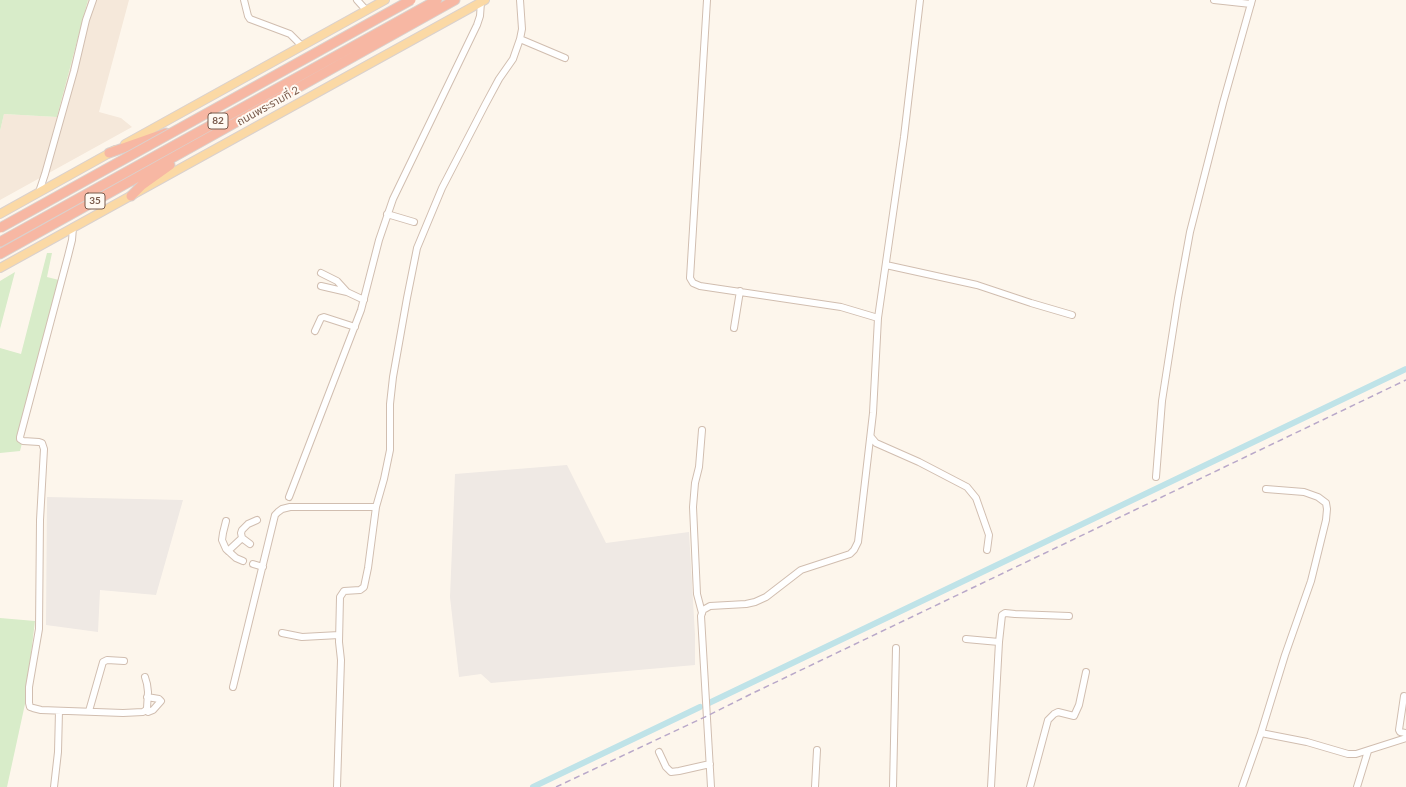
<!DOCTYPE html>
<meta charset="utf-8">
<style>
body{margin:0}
canvas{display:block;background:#fdf6ec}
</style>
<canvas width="1406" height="787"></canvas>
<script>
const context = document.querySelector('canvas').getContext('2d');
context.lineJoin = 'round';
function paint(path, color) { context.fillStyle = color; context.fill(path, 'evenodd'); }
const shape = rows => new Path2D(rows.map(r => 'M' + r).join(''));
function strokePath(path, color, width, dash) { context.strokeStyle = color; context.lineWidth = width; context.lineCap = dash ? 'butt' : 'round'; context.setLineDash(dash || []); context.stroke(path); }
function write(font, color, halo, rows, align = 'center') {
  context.font = font + ' Lato,"Noto Sans Thai",sans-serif'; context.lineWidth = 4; context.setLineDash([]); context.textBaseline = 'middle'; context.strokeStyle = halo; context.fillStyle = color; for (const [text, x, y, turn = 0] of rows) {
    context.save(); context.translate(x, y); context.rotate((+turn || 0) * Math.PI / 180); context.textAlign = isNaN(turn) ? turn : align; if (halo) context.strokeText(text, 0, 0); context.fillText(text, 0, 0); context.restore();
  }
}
const residential = shape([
 [88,0,129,0,99,112,121,118,132,127,0,200,0,131,4,114,57,117]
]);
const industrial = shape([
 [567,465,606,543,689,532,695,635,695,665,491,683,481,674,459,677,450,597,455,474],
 [47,497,183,500,156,595,100,590,98,632,46,625]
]);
const green = shape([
 [0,0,88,0,57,117,4,114,0,131],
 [47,253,52,253,47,277,63,281,20,451,0,453,0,348,21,354],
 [15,272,0,329,0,281],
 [0,618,35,621,25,704,7,787,0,787]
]);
const canal = shape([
 [709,703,1406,369],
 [533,787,700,707]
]);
const minor = shape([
 [244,0,248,16,250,19,290,34,302,46],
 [357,0,366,10],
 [707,0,690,278,693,283,700,286,841,307,878,318],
 [1214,0,1251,4],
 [520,39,565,58],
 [39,192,45,174,74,71,86,20,93,0],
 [387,214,414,222],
 [73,228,72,240,68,256,20,437,20,439,23,441,39,442,42,443,44,449,40,520,39,629,29,687,29,703,30,707,33,708,41,710,123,713,143,712,146,710,147,708,148,692,147,684,145,677],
 [886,265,977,285,1031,303,1072,315],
 [321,273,337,281,347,292,364,300],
 [321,286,347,292],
 [734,328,740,291],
 [315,331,321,318,324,317,355,327],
 [702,430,699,467,695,483,693,507,697,594,702,613],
 [871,437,876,443,919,462,967,487,976,498,989,535,987,550],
 [1156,477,1162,401,1178,298,1190,232,1223,103,1252,0],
 [289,497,361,310,379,240,393,199,477,25,480,16,481,2],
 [226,521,223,533,222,540,226,549,236,558,243,561],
 [250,544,242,538,241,533,242,530,248,524,257,520],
 [228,551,242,538],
 [253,564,263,567],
 [282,633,302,637,339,635],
 [966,639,999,642],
 [233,687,275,515,278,512,282,509,290,507,376,507,384,479,390,450,390,404,393,377,407,298,417,248,442,188,485,105,499,79,513,59,520,39,522,29,520,0],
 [1404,696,1399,730,1400,732,1406,733],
 [146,710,148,712,153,710,161,701,159,699,147,697],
 [89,711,103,662,107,660,124,661],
 [1261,733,1285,655,1311,581,1326,520,1327,509,1326,503,1318,497,1304,492,1266,489],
 [659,752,666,767,671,772,679,771,710,764],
 [54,787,58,752,59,711],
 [337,787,341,660,339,642,340,597,344,591,360,590,364,587,368,568,376,507],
 [711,787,701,616,703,610,710,606,746,604,755,602,766,597,801,570,850,554,854,550,858,542,873,413,878,318,904,137,920,0],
 [815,787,817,750],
 [893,787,896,648],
 [991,787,999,642,1002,615,1005,613,1015,614,1069,616],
 [1030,787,1048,720,1054,714,1058,712,1074,716,1079,705,1086,672],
 [1242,787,1261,733,1307,742,1348,754,1356,754,1406,738],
 [1357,787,1368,751]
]);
const major = shape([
 [125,144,385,0],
 [0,214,115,150],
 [0,268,485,0]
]);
const highway = shape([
 [109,153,166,133],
 [131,196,142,185,170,165],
 [0,242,437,0],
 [0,254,455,0]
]);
const rail = shape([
 [556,787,707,716,751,694,1406,380]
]);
const highwayBridge = shape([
 [0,228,411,0]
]);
const shields = [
 [218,121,20],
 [95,201,20]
];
const shieldNames = [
 ["82",218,121],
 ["35",95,201]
];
const streetNames = [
 ["ถนนพระรามที่ 2",268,106,-29]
];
paint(residential, '#f5e8da');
paint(industrial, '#efe9e4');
paint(green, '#d8ecc9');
strokePath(canal, '#bfe3e8', 6);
strokePath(minor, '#d1beb0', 8);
strokePath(major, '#dad1cd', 10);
strokePath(highway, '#dad1cd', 11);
strokePath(minor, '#fff', 6);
strokePath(major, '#fbd9a5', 8);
strokePath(highway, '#f7b7a3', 9);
strokePath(rail, '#b9a8c9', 1.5, [6, 4]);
strokePath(highwayBridge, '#dad1cd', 11, []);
strokePath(highwayBridge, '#f7b7a3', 9);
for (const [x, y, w] of shields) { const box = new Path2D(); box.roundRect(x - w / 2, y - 8, w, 16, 3); context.fillStyle = '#fffaf3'; context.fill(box); strokePath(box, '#7a5c4d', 1); }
write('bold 10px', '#7a5c4d', null, shieldNames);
write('11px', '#7a5c4d', '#fffaf3', streetNames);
</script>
